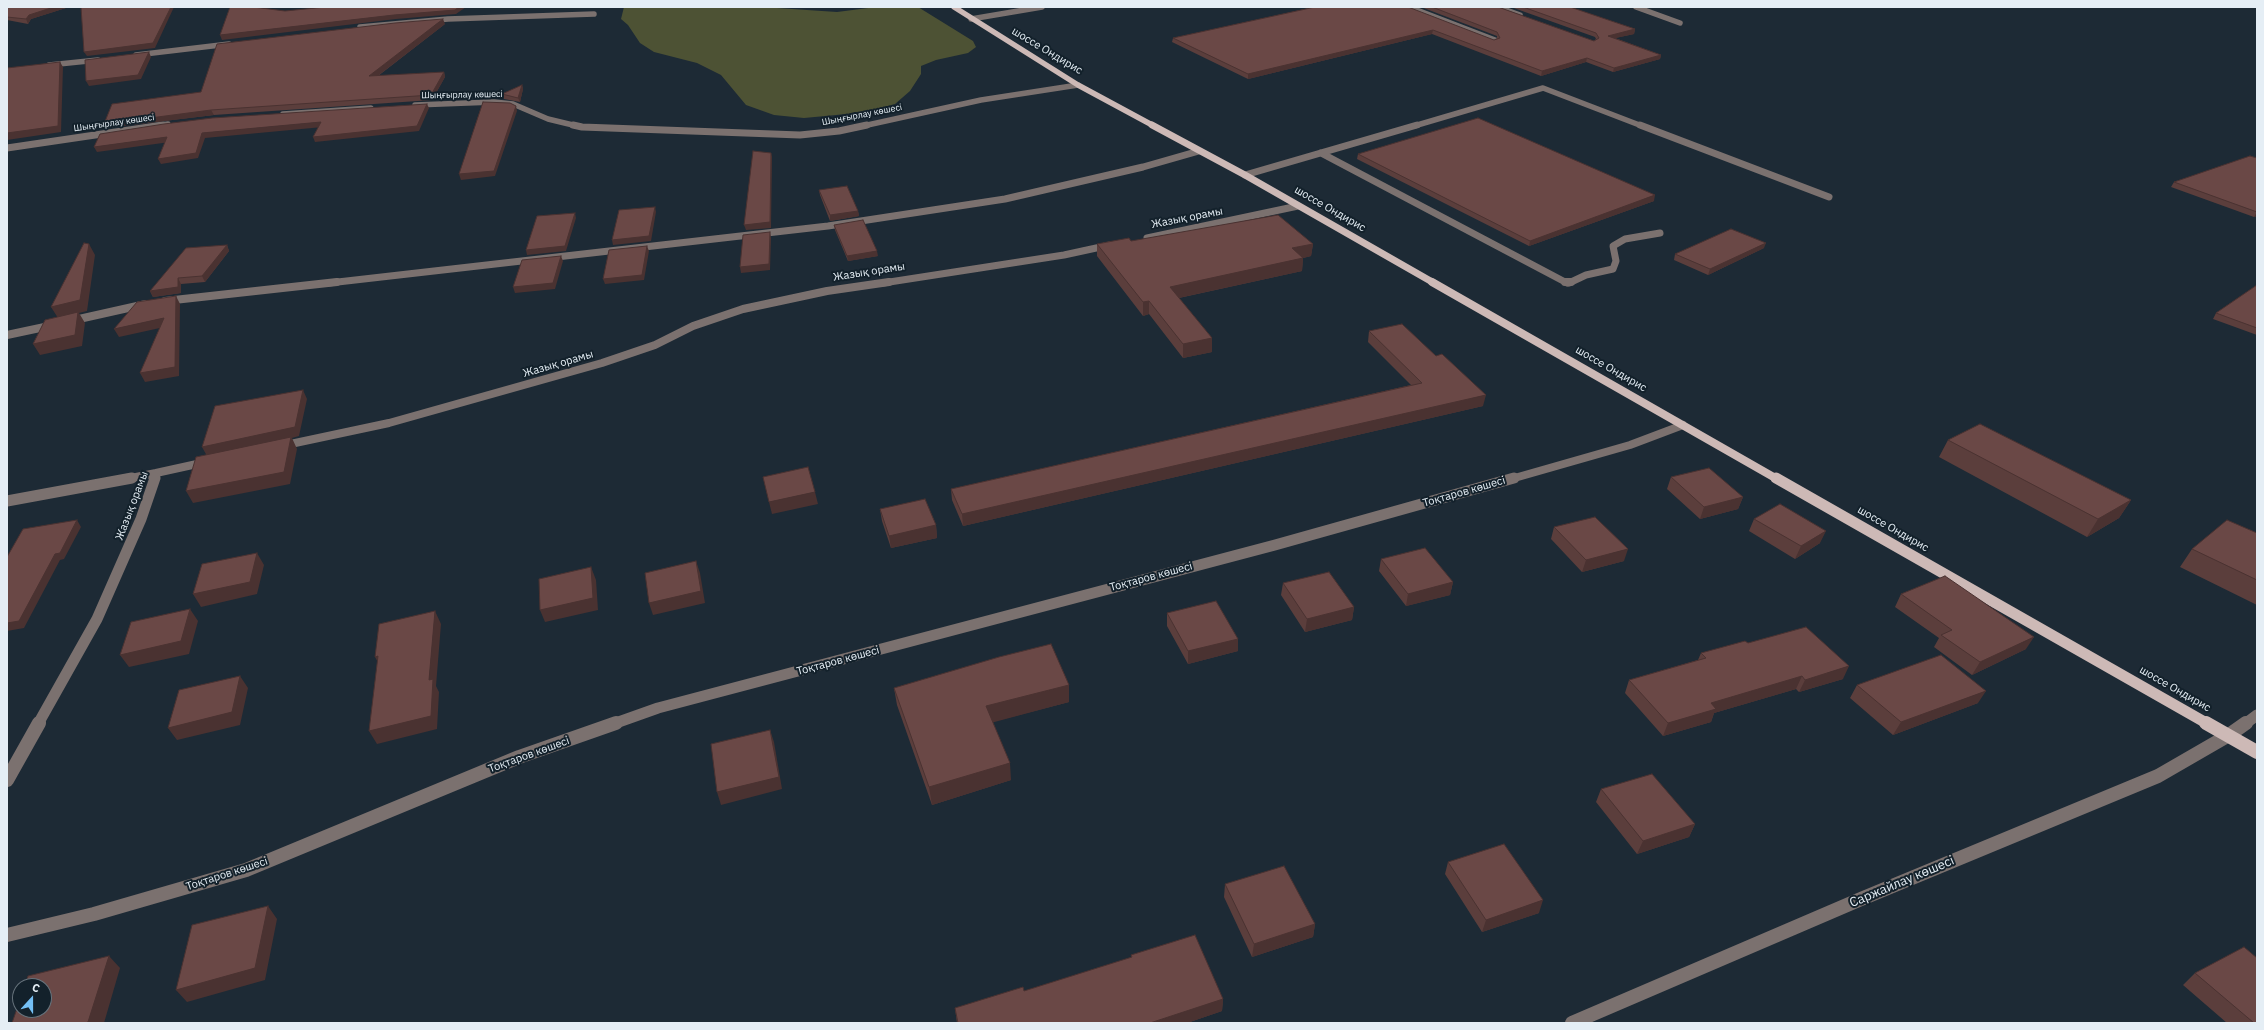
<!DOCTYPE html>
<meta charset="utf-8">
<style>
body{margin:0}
#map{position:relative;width:2264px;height:1030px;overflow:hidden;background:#1d2a35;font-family:"IBM Plex Sans",sans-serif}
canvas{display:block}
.frame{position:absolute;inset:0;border:8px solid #e5eef5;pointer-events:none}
.north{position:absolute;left:12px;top:978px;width:40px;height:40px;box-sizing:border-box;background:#13212b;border:1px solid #67737c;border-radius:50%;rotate:21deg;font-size:11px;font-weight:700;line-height:16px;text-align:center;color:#e5eef5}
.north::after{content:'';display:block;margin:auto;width:14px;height:18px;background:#74c0f6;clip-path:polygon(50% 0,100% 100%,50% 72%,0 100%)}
</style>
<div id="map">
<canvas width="2264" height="1030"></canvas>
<div class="frame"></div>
<div class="north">С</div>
</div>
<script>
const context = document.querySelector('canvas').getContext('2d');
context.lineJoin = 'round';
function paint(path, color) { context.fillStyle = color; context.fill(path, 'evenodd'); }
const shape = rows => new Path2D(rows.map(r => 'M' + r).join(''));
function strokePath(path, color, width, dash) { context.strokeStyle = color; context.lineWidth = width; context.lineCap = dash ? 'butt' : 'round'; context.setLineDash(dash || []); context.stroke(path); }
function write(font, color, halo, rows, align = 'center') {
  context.font = font + ' "IBM Plex Sans",sans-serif'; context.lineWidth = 4; context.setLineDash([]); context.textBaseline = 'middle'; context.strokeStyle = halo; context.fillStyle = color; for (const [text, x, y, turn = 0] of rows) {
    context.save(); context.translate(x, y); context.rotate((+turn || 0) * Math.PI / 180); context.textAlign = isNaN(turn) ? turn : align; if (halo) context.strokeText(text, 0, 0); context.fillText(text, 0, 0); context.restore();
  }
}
const green = shape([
 [624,7,762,7,837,12,876,7,918,7,973,41,976,47,968,53,936,60,921,66,921,74,910,91,895,104,871,111,836,115,804,118,774,115,746,105,721,75,697,63,654,52,640,43,628,25,621,19]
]);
const minorFar4 = shape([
 [1409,7,1495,40],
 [1498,7,1520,15],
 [1636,7,1680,23],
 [971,19,1042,7],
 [360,27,448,19,594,14],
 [136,55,229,44],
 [49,65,98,60],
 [415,105,494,102,513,104,548,119,577,126],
 [283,114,371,108],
 [156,126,168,124],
 [863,126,981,100,1078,85],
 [1414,126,1543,88,1642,126]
]);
const minorFar3 = shape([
 [573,125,582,127,800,135,839,131,867,125],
 [1640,125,1829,197],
 [7,148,163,125],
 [1321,153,1567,283],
 [1245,175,1417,125],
 [1147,238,1298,206],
 [329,283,828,226,1005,199,1143,167,1199,151],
 [883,283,1064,255,1110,245],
 [1569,283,1586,275,1613,269,1616,261,1613,246,1625,239,1660,233]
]);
const minorFar2 = shape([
 [1565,282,1571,282],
 [165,301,337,282],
 [70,321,146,304],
 [7,335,54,325],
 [281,446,389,423,602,363,655,345,693,326,743,309,827,291,889,282],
 [126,479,156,473],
 [154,479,156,473,206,462],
 [1511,479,1630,445,1683,425]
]);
const minorFar1 = shape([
 [7,501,132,478],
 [38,724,97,619,141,519,155,478],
 [613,724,658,708,1275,545,1514,478],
 [2245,724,2257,715]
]);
const minor = shape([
 [7,780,39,723],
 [7,935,94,914,246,870,519,757,616,723],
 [1572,1023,1861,899,2158,776,2229,735,2246,723]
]);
const majorFar4 = shape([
 [954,7,1078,85,1154,126]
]);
const majorFar3 = shape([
 [1152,125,1245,175,1434,283]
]);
const majorFar2 = shape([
 [1432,282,1777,479]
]);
const majorFar1 = shape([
 [1776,478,2208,724]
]);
const major = shape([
 [2206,723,2257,752]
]);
const wall = shape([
 [7,7,69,7,31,19,28,24,7,20],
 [1314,7,1494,40,1497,38,1497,36,1421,7,1498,7,1594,41,1596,39,1595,37,1511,7,1570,7,1635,29,1634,34,1615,38,1661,55,1660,59,1613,72,1586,62,1541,76,1432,34,1248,79,1172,42,1173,38],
 [445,24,378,76,444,72,445,77,432,100,214,115,106,128,104,124,201,92],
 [522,85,523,89,520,102,504,99,502,94],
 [1358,154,1654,201,1529,246,1357,159],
 [2257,158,2257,216,2254,217,2171,187,2174,182],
 [819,190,858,211,859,216,830,221,820,195],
 [834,225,878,256,848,261,835,230],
 [1131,241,1313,244,1311,256,1303,258,1302,271,1179,298,1212,338,1212,352,1183,358,1149,314,1143,316,1097,256,1097,244],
 [227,245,229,251,205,282,181,284,181,293,153,297,150,291],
 [1764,248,1708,275,1674,260,1675,254],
 [2257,285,2257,335,2213,319,2216,313],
 [1369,331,1483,406,963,526,952,500,951,489,1411,385,1368,342],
 [1948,440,2131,500,2119,518,2087,537,1939,457],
 [1671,477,1743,497,1738,509,1700,519,1667,489],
 [880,509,936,525,937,538,891,548,882,521],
 [1754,519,1820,543,1795,559,1749,531],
 [1554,527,1624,561,1582,572,1551,539],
 [2257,533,2257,605,2180,567,2192,549],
 [1381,559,1453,582,1450,595,1406,606,1379,571],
 [1283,583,1354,607,1352,620,1305,632,1281,595],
 [1901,594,2026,649,1972,675,1934,647,1939,638,1895,607],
 [1167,613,1238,639,1238,651,1188,664,1167,626],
 [1748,643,1843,679,1799,692,1796,689,1714,713,1711,722,1663,736,1625,693,1629,680,1698,660,1701,653],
 [1069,685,1069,702,992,722,1011,780,932,805,897,705,894,688],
 [1857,685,1978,703,1893,735,1850,698],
 [1601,789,1695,824,1689,837,1637,854,1596,802],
 [1448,862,1539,913,1482,932,1445,874],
 [1225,884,1315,924,1313,937,1252,957,1224,897],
 [1131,955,1223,999,1222,1011,1187,1023,957,1023,955,1008,1024,991,1131,958],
 [2195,973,2257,1023,2227,1023,2183,985]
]);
const shadedWall = shape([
 [54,7,69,7,31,19,28,24,26,19,29,15],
 [171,7,174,7,155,48,87,56,84,52],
 [459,7,466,7,456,14,396,19,222,40,220,35],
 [443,19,445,24,371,81,369,76],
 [1635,29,1634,34,1607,40,1608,36],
 [1433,30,1432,34,1248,79,1248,74],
 [149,52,151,57,141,79,89,86,86,81],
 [1661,55,1660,59,1613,72,1614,68],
 [1587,58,1586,62,1541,76,1542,71],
 [60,62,63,67,61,132,7,140,7,133],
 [444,72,445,77,432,100,431,95],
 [522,85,523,89,520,102,518,98],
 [427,104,429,108,419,131,315,142,313,137],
 [516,106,517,111,495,176,461,180,459,174],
 [211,110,214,115,106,128,104,124],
 [321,122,323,127,205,138,198,158,161,164,158,159,202,133],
 [167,137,170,142,97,152,94,147],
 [771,153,772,157,771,228,746,230,744,225],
 [1655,195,1654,201,1529,246,1530,241],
 [655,207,656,212,651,241,613,245,612,240],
 [858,211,859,216,830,221,830,215],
 [2257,212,2257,216,2254,217],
 [575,213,576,218,566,251,527,255,526,250],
 [770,232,771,238,770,270,741,273,740,267],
 [1766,243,1764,248,1708,275,1710,269],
 [89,244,95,255,87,311,79,313,85,323,82,346,40,355,33,344,58,318,51,307],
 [1313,244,1311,256,1303,258,1302,271,1169,300,1170,287,1292,248],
 [227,245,229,251,205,282,202,276],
 [647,246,649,251,644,280,605,284,603,279],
 [877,251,878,256,848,261,847,256],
 [561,256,563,261,555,289,515,293,513,287],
 [178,278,181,284,181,293,153,297,150,291],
 [176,296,180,304,179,376,145,382,140,373],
 [1149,301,1149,314,1143,316,1143,302],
 [164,318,169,326,119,337,114,329],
 [1212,338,1212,352,1183,358,1183,344],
 [303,390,307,399,299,436,292,438,297,449,290,484,193,503,186,491,207,456,202,447],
 [1486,395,1483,406,963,526,962,514],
 [815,492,818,504,772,514,769,502],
 [1743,497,1738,509,1700,519,1704,507],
 [2131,500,2119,518,2087,537,2098,519],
 [77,520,81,527,64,559,60,560,24,628,7,631,7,623,55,554],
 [936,525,937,538,891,548,889,536],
 [1826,531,1820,543,1795,559,1801,546],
 [1628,549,1624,561,1582,572,1586,560],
 [257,553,264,565,257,594,201,607,193,594],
 [696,561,700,573,705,603,653,615,649,603],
 [591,567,596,580,598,610,545,622,540,610],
 [1453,582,1450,595,1406,606,1408,594],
 [1354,607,1352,620,1305,632,1307,619],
 [190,609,198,621,189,654,129,667,120,655],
 [435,611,441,624,436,686,439,692,437,729,377,744,369,731,429,680],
 [2034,637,2026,649,1972,675,1980,662],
 [1238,639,1238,651,1188,664,1188,651],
 [378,656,382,670,375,657],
 [1849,666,1843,679,1799,692,1805,680],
 [240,676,248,688,240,725,177,740,168,728],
 [1802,676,1796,689,1714,713,1711,722,1663,736,1668,723,1711,703],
 [1069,685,1069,702,987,724,986,706],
 [1986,691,1978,703,1893,735,1901,722],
 [770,730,774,742,782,789,721,805,717,792],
 [1010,763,1011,780,932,805,929,787],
 [1695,824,1689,837,1637,854,1643,841],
 [1543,900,1539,913,1482,932,1486,920],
 [268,906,277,919,265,980,187,1002,176,990],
 [1315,924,1313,937,1252,957,1254,944],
 [109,956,120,968,104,1023,85,1023],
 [1223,999,1222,1011,1187,1023,1150,1023]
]);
const building = shape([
 [7,7,54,7,29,15,26,19,7,17,7,7],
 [81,7,171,7,153,43,84,52,81,7],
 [230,7,253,7,285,11,326,7,459,7,455,10,394,15,220,35,230,7],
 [1315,7,1408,7,1494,40,1500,38,1497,32,1432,7,1498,7,1594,41,1599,38,1596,33,1523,7,1570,7,1635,29,1608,36,1661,55,1614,68,1587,58,1542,71,1433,30,1248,74,1173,38,1315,7],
 [443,19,369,76,444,72,431,95,211,110,104,124,112,104,201,92,217,44,395,23,443,19],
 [149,52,138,75,86,81,85,60,149,52],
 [60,62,58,126,7,133,7,68,60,62],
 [522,85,518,98,502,94,522,85],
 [483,102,510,103,516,106,494,171,459,174,483,102],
 [427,104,417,126,313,137,321,122,202,133,196,153,158,159,167,137,94,147,100,134,164,124,212,118,427,104],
 [1478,118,1655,195,1530,241,1358,154,1478,118],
 [753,151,771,153,770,222,744,225,753,151],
 [2250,156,2257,158,2257,212,2174,182,2250,156],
 [847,186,858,211,830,215,819,190,847,186],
 [655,207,649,236,612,240,619,210,655,207],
 [575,213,565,246,526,250,537,216,575,213],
 [1278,215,1313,244,1292,248,1303,258,1170,287,1212,338,1183,344,1149,301,1143,302,1097,244,1129,238,1131,241,1278,215],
 [863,220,877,251,847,256,834,225,863,220],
 [1731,229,1766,243,1710,269,1675,254,1731,229],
 [770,232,769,264,740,267,743,235,770,232],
 [84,243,89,244,80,300,51,307,84,243],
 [227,245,202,276,178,278,178,287,150,291,186,248,227,245],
 [647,246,642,275,603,279,609,250,647,246],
 [561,256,553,283,513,287,522,260,561,256],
 [2257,285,2257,328,2216,313,2257,285],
 [176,296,175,367,140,373,164,318,114,329,137,302,176,296],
 [78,312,75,335,33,344,45,320,78,312],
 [1402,324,1436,356,1442,354,1486,395,962,514,951,489,1422,383,1369,331,1402,324],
 [303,390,295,427,202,447,215,406,303,390],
 [1980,424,2131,500,2098,519,1948,440,1980,424],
 [291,437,284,472,186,491,196,457,291,437],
 [808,467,815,492,769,502,763,477,808,467],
 [1709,468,1743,497,1704,507,1671,477,1709,468],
 [925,499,936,525,889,536,880,509,925,499],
 [1780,504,1826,531,1801,546,1754,519,1780,504],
 [1595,517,1628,549,1586,560,1554,527,1595,517],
 [77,520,60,553,55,554,19,621,7,623,7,557,23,529,77,520],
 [2227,520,2257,533,2257,580,2192,549,2227,520],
 [1425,548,1453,582,1408,594,1381,559,1425,548],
 [257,553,250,582,193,594,202,564,257,553],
 [696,561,701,591,649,603,645,573,696,561],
 [591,567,593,598,540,610,539,579,591,567],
 [1329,572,1354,607,1307,619,1283,583,1329,572],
 [1945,576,2034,637,1980,662,1941,635,1952,630,1901,594,1945,576],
 [1216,601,1238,639,1188,651,1167,613,1216,601],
 [190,609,181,641,120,655,131,622,190,609],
 [435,611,429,680,433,679,431,716,369,731,378,656,375,657,379,624,435,611],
 [1806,627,1849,666,1805,680,1802,676,1711,703,1716,709,1668,723,1629,680,1706,658,1701,653,1745,641,1748,643,1806,627],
 [1051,644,1069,685,986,706,1010,763,929,787,894,688,999,657,1051,644],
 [1941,655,1986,691,1901,722,1857,685,1941,655],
 [240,676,232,712,168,728,179,690,240,676],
 [770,730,779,777,717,792,711,744,770,730],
 [1652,774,1695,824,1643,841,1601,789,1652,774],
 [1504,844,1543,900,1486,920,1448,862,1504,844],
 [1284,866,1315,924,1254,944,1225,884,1284,866],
 [268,906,255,968,176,990,192,925,268,906],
 [1195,935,1223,999,1150,1023,958,1023,955,1008,1023,987,1024,991,1132,957,1131,955,1195,935],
 [2244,947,2257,958,2257,1023,2254,1023,2195,973,2244,947],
 [109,956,88,1022,85,1023,12,1023,20,1000,20,1010,44,1010,44,986,25,986,28,976,109,956]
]);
const farStreetnames = [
 ["Шыңғырлау көшесі",462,95,-1],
 ["Шыңғырлау көшесі",862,115,-11],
 ["Шыңғырлау көшесі",114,123,-8]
];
const streetNames = [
 ["шоссе Ондирис",1047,51,31],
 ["шоссе Ондирис",1330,209,30],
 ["Жазық орамы",1187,218,-11],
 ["Жазық орамы",869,272,-9],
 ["Жазық орамы",558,364,-16],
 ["шоссе Ондирис",1611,369,30],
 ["Тоқтаров көшесі",1464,492,-16],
 ["Жазық орамы",132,506,-69],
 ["шоссе Ондирис",1893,529,30],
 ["Тоқтаров көшесі",1151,577,-15],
 ["Тоқтаров көшесі",838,661,-15],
 ["шоссе Ондирис",2175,689,30],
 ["Тоқтаров көшесі",529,755,-20],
 ["Тоқтаров көшесі",227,874,-18]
];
const nearStreetnames = [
 ["Саржайлау көшесі",1902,882,-23]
];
paint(green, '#4d5234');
strokePath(minorFar4, '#7b716f', 5.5);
strokePath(minorFar3, '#7b716f', 7);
strokePath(minorFar2, '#7b716f', 8);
strokePath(minorFar1, '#7b716f', 11);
strokePath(minor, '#7b716f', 14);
strokePath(majorFar4, '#cdb9b6', 5.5);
strokePath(majorFar3, '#cdb9b6', 7);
strokePath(majorFar2, '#cdb9b6', 8);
strokePath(majorFar1, '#cdb9b6', 11);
strokePath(major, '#cdb9b6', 14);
paint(wall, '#5b3e3c');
paint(shadedWall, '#4a3231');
paint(building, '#6a4846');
strokePath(building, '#4a3231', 1);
write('9px', '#e5eef5', '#13212b', farStreetnames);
write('11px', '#e5eef5', '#13212b', streetNames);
write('13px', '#e5eef5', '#13212b', nearStreetnames);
</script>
